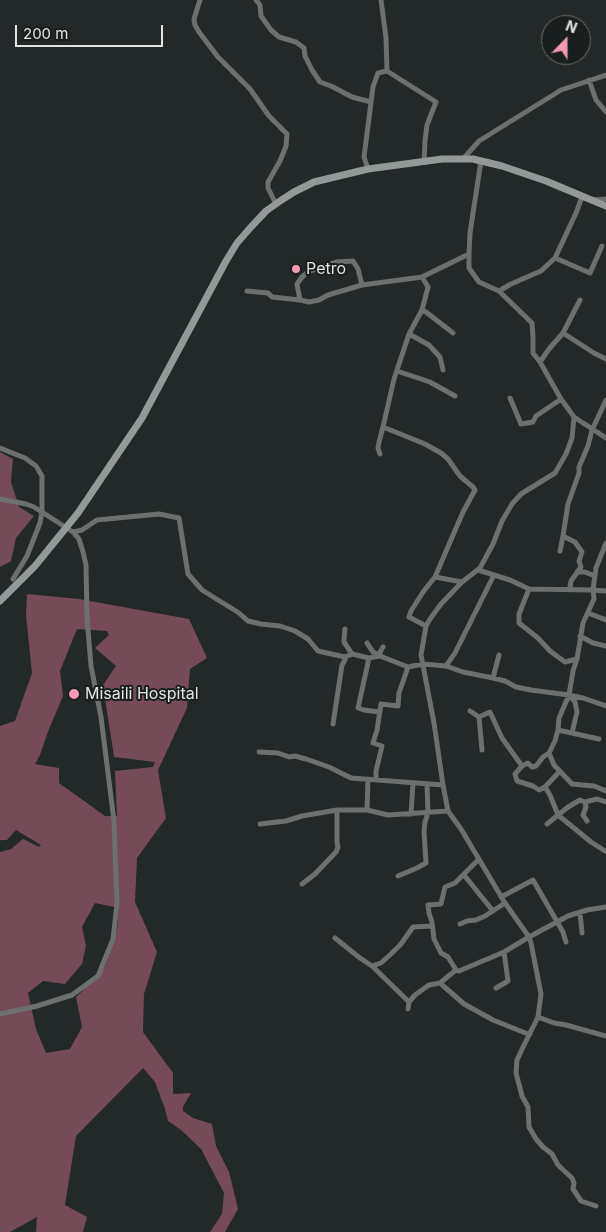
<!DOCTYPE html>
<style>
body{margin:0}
#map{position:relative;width:606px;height:1232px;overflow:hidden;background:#222928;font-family:Inter,sans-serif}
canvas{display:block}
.north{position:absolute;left:541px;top:15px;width:50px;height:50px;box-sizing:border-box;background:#191f1e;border:1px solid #696e6d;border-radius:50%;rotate:22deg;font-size:14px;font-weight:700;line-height:20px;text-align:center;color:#e0e5e4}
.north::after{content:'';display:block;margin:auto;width:18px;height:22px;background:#f19ab1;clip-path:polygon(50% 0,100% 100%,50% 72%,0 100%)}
.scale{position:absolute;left:15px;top:25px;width:148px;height:22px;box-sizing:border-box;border:2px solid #e0e5e4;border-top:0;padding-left:6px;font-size:15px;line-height:18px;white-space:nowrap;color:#e0e5e4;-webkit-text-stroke:4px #191f1e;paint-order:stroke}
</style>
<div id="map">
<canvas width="606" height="1232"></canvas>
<div class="north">N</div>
<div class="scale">200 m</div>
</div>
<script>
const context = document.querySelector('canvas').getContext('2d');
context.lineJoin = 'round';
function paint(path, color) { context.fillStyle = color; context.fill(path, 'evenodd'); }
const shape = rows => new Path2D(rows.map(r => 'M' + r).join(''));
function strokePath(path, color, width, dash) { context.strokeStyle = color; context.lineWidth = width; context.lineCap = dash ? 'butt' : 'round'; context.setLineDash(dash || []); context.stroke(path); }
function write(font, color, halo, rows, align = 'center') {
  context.font = font + ' Inter,sans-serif'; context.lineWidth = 4; context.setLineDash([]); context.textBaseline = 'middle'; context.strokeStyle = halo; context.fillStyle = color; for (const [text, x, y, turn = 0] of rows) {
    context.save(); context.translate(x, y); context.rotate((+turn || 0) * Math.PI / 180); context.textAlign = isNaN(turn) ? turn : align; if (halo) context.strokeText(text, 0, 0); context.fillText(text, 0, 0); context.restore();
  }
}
const forest = shape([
 [0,452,13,459,11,482,19,507,34,516,16,538,11,561,0,567],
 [27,594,79,599,189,619,207,658,190,669,187,708,158,770,166,818,137,858,135,902,157,952,144,994,143,1032,173,1073,173,1094,191,1093,183,1107,183,1111,193,1118,212,1124,216,1146,229,1172,238,1209,225,1232,210,1232,222,1214,224,1193,201,1149,181,1130,168,1121,165,1109,155,1082,143,1068,76,1136,65,1205,87,1217,83,1232,36,1232,37,1217,10,1232,0,1232,0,852,11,849,23,839,39,847,41,845,16,830,7,840,1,840,0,841,0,726,15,721,32,673,26,615],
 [77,629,107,631,109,635,95,648,116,666,103,685,114,757,155,762,153,767,115,771,117,816,105,816,59,783,59,768,35,764,40,755,49,729,63,696,60,671],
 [95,903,119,908,117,930,106,964,100,974,76,997,82,1027,70,1049,46,1053,36,1029,28,993,43,981,65,984,82,964,86,946,82,927]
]);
const street = shape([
 [200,0,194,19,195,25,199,32,218,57,250,89,269,116,287,134,286,146,280,161,268,182,268,188,276,204],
 [256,0,260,5,261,16,271,30,279,37,296,42,304,48,305,56,312,70,320,82,331,86,352,97,371,102],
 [387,71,436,102,427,125,425,141,424,162],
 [589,80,596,100,606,112],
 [463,159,479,141,561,90,606,75],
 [481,161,470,233,469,254,469,268,479,282,499,291,532,323,533,337,533,353,540,362,561,399,574,417,572,438,566,454,555,473,521,494,512,504,502,521,493,544,480,568,462,582,441,604,430,619,426,626,421,655,434,723,443,785,448,811,461,829,505,903,529,937,531,943,541,994,538,1017,554,1023,566,1025,606,1036],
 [368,169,364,157,373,87,378,73,387,71,386,38,381,0],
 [594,200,606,199],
 [555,258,590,273,602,246],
 [422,277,428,287,422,310,409,334,394,379,383,427,425,444,441,453,448,459,460,476,473,487,475,490,463,512,435,577],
 [247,291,268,293,272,297,300,300,309,302,319,300,328,295,362,285,422,277,469,254],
 [499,291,511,284,541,271,555,258,576,213,582,197],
 [300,300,297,284,302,277,308,272,336,262,353,261,358,269,362,285],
 [422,310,426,312,453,333],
 [563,333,594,353,606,359],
 [409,334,429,345,440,357,443,370],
 [540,362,549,349,563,333,580,300],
 [397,371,430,382,455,396],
 [510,398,521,424,533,422,536,416,561,399],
 [574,417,606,438],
 [0,448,25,458,36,466,42,476,42,512,40,523,27,556,13,579],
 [380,454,378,448,379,442,383,427],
 [0,499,26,504,34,507,73,532,79,539,83,552,86,565,87,617,91,666,101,717,114,821,117,904,113,939,98,976,72,995,37,1006,0,1014],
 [73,532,82,530,97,520,159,514,179,518,188,574,202,590,239,613,248,621,261,624,280,626,295,631,308,639,318,651,345,657,352,654,369,658,380,656,408,667,423,664,446,666,463,672,493,678,505,681,516,687,531,690,569,695,583,698,606,706],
 [563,536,575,542,582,552,579,561,581,567,571,581,570,587,572,590],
 [606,543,596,568,593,590,594,599,583,623,577,659,573,671,569,695,559,718,558,730,555,741,549,753,554,765,572,784,594,786,606,791],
 [560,551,563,536,568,504,579,473,579,467,588,446,592,430,606,400],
 [478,570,510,580,529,589,593,590,606,591],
 [577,572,585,572,595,576],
 [529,589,519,614,519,623,538,638,550,651,565,662,577,659],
 [588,613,606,620],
 [426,626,409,617,411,611,423,592,435,577,462,582],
 [345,629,344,639,344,642,352,654],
 [580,636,593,643,606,646],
 [367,643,373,652,380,656,380,652,383,647],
 [369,658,358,708,364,710,379,712],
 [446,666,455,653,494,575],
 [493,678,499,655],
 [569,695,575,702,577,712,572,733],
 [470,711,479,717,490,712,502,738,522,766,515,774,517,781,533,786,539,790,545,787,550,795,558,815,591,842,605,851],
 [479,717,482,750],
 [333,724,342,665,345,660,345,657],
 [558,730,599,739],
 [259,752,278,753,289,757,295,756,306,759,329,767,351,778,443,785],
 [522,766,528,763,532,767,536,766,543,757,549,753],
 [376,780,376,771,382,746,373,743,377,730,381,704,398,706,399,693,408,667],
 [545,787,560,771],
 [367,810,368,779],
 [411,814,413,783],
 [587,821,583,815,586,807,585,802,597,799,606,802],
 [260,824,286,821,302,816,337,810,367,810,388,815,448,811],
 [547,824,568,807,580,800,585,802],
 [464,875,493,911],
 [398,876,417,868,426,863,424,832,425,822,428,813,427,784],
 [302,884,315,874,336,852,338,847,337,843,337,810],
 [501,897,533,880,563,932,566,942],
 [580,912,582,933],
 [460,924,467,921,476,920,485,916,505,903],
 [335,938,360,958,372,966,381,963,392,953,401,944,413,927,432,926],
 [372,966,409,1002],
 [456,970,459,971,504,952,529,937,568,916,587,910,606,907],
 [440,983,456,970,448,957,441,953,434,939,432,922,429,913,428,905,441,904,445,887,455,883,479,859],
 [496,988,508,981,504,952],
 [408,1009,409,1002,415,995,429,985,440,983,464,1004,493,1020,528,1034,530,1034],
 [538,1017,525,1043,517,1060,516,1073,522,1096,528,1107,529,1127,536,1139,543,1147,552,1154,558,1165,572,1178,574,1183,573,1189,581,1201,596,1206]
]);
const secondary = shape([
 [0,601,35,566,78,513,142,418,226,261,237,243,251,227,266,211,280,201,294,192,314,182,368,169,442,159,473,159,502,166,546,181,606,206]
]);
const markers = [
 [296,269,5,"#f19ab1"],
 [74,694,6,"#f19ab1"]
];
const poiNames = [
 ["Petro",306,269],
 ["Misaili Hospital",85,694]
];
paint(forest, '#744b56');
strokePath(street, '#6c706f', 5);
strokePath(secondary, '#939998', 7);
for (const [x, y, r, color] of markers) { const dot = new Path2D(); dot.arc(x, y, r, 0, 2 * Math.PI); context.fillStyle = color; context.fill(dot); strokePath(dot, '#191f1e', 2); }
write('16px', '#e0e5e4', '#191f1e', poiNames, 'left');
</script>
